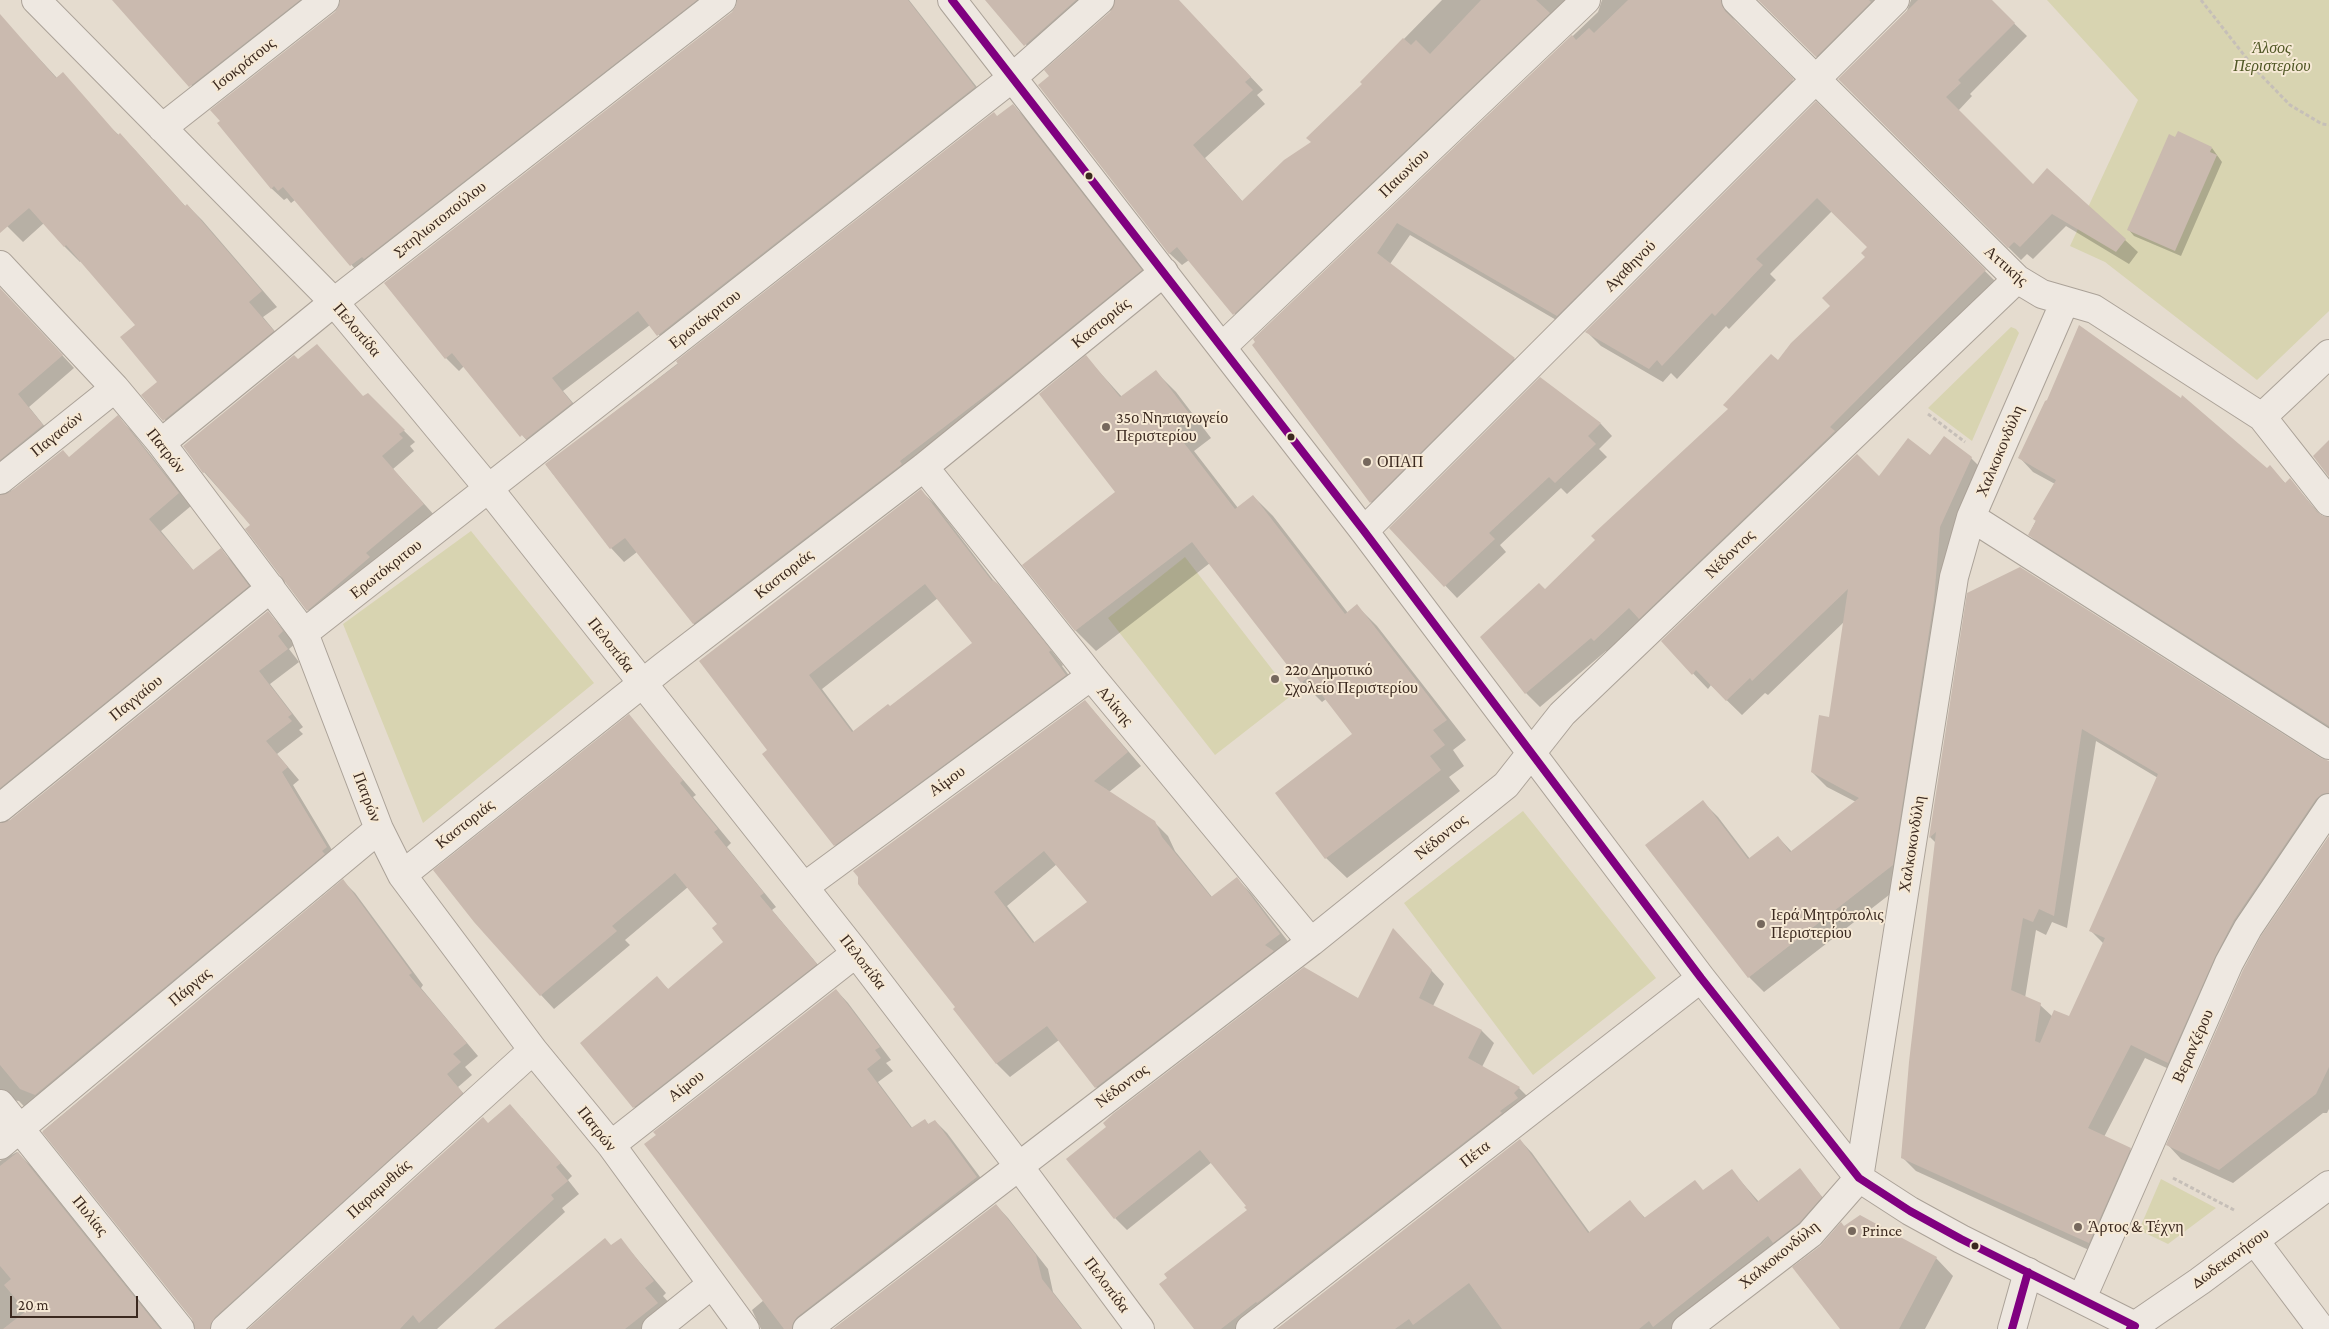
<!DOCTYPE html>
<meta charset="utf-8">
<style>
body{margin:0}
#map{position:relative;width:2329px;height:1329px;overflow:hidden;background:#e5dccf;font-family:"Crimson Pro",serif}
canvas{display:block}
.scale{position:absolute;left:10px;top:1296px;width:128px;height:22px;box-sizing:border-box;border:2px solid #3b291f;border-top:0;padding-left:6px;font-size:15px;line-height:18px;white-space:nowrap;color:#3b291f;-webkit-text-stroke:4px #f6e9d5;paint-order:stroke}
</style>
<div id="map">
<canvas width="2329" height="1329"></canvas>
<div class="scale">20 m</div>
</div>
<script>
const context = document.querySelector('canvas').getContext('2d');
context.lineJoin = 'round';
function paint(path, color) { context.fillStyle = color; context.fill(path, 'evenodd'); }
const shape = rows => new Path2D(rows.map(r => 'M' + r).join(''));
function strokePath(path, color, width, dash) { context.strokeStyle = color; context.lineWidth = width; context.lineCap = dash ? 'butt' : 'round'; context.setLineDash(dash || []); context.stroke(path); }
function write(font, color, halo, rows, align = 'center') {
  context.font = font + ' "Crimson Pro",serif'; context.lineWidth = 4; context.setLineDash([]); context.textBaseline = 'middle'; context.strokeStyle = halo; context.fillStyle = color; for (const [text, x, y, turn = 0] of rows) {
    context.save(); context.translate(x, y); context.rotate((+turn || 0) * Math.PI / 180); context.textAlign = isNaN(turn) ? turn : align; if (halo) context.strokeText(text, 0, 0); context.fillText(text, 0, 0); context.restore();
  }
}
const green = shape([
 [2047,0,2329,0,2329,311,2257,380,2105,262,2070,246,2138,100],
 [2011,327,2016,329,2019,333,1972,441,1928,408],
 [471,531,594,683,423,823,343,624],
 [1185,557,1292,695,1215,755,1108,618],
 [1523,811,1656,978,1533,1075,1404,903],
 [2161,1179,2216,1208,2168,1244,2139,1230]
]);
const shadow = shape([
 [114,0,328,0,203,98],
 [341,0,725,0,363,278,295,200,291,203,287,198,284,200,271,188],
 [738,0,909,0,987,100,671,348,650,325,563,391,584,416,534,449,464,366,459,371,446,358,385,283,732,13,737,7],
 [987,0,1104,0,1038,58],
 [1116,0,1178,0,1263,90,1257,95,1265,104,1205,158,1243,202,1313,143,1363,84,1362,82,1442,0,1590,0,1246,327,1189,260,1182,265,1169,253,1051,76,1112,12],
 [1602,0,1740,0,1733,10,1733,18,1737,25,1805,93,1570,328,1410,235,1390,264,1514,359,1527,371,1383,515,1371,502,1253,345,1256,342,1254,340,1598,12],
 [1759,0,1899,0,1829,69],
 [1911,0,1990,0,2027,36,1970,94,1972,96,1958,111,2033,186,2125,240,2138,252,2129,264,2066,226,2033,259,2027,254,2021,260,1840,79,1907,11],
 [0,16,57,78,135,150,186,207,187,205,202,220,277,307,263,317,288,347,179,435,143,395,159,382,137,325,81,261,80,262,65,247,44,223,23,242,0,219],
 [1816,103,1999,285,1609,654,1606,651,1540,707,1526,693,1545,591,1730,410,1831,306,1866,257,1869,247,1832,211,1770,274,1776,280,1729,329,1726,326,1677,379,1671,373,1663,382,1601,346,1587,332],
 [1013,105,1026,119,1154,284,707,637,694,624,637,552,624,562,611,548,546,465],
 [2212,148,2222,162,2181,256,2134,236,2129,230],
 [27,317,74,368,29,407,54,438,0,483,0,318],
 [1086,357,1122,397,1156,372,1176,392,1211,438,1194,451,1238,508,1253,496,1273,516,1348,613,1357,606,1377,626,1466,740,1453,750,1464,766,1449,777,1460,791,1347,878,1326,858,1276,793,1354,734,1326,699,1322,702,1302,682,1210,563,1096,651,1076,631,1024,565,1117,493],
 [298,361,363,397,368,394,415,442,410,446,414,451,393,469,435,516,319,622,308,610,251,525,204,472],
 [1540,379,1601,424,1612,436,1599,449,1607,457,1567,494,1561,488,1500,545,1506,552,1457,598,1391,528],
 [117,417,130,429,191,506,161,531,194,571,220,550,233,562,260,599,0,811,0,497,69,458],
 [1930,456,1971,458,1986,473,1907,881,1764,992,1749,977,1703,802,1718,817,1750,859,1778,837,1792,852,1856,802,1827,787,1812,772,1830,718,1845,621,1768,695,1765,693,1742,715,1711,685,1708,689,1662,641,1879,478],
 [2020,458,2268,470,2270,467,2286,484,2290,480,2323,518,2329,518,2329,730,2043,548,2029,534,2055,484,2033,472],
 [921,491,935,504,996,584,1011,600,1063,665,1062,666,1079,689,848,859,835,845,769,750,700,661],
 [938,598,973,643,890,708,854,732,822,689],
 [2020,568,2320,759,2329,762,2329,813,2247,934,2182,1075,2145,1058,2104,1137,2130,1149,2143,1163,2102,1256,1916,1171,1902,1157,1936,843,1930,837],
 [2096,741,2158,778,2091,931,2104,944,2070,1018,2053,1017,2040,1005,2025,998,2036,930,2046,935,2052,922,2067,928],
 [268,612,295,644,289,649,299,662,270,684,303,727,299,730,303,734,277,754,299,780,293,785,338,860,35,1118,19,1101,11,1100,0,1108,0,824,10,821],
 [1085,701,1141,766,1109,792,1154,822,1168,836,1175,851,1212,897,1237,879,1250,892,1293,948,1109,1101,1096,1087,1059,1040,1010,1077,997,1064,955,1009,957,1008,859,883],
 [1057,864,1089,902,1035,943,1007,906],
 [629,716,696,795,693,797,731,843,727,847,776,907,772,910,829,978,648,1120,634,1107,657,978,669,990,725,943,719,924,688,887,625,940,630,945,554,1009,541,995],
 [2329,838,2329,1109,2327,1113,2323,1113,2233,1183,2181,1159,2168,1145],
 [343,881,355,893,423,985,421,988,478,1056,465,1067,472,1075,458,1087,474,1106,227,1329,197,1329,193,1319,43,1131],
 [1394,930,1444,984,1433,1006,1482,1031,1494,1043,1482,1067,1519,1088,1531,1100,1253,1329,1196,1329,1249,1210,1248,1206,1212,1162,1127,1230,1115,1218,1358,999],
 [836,990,848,1003,891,1060,886,1063,893,1071,878,1082,913,1129,925,1120,929,1125,935,1121,947,1133,989,1189,810,1329,761,1329,752,1310,764,1300],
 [522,1118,572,1176,568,1180,579,1194,562,1208,565,1212,437,1329,250,1329,489,1125],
 [1520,1140,1532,1153,1590,1233,1630,1202,1646,1219,1704,1191,1732,1171,1759,1202,1800,1170,1833,1210,1677,1329,1277,1329],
 [17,1152,30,1165,161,1329,0,1329,0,1161],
 [996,1205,1008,1218,1048,1269,1053,1292,1082,1329,835,1329],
 [1845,1227,1936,1258,1953,1276,1925,1329,1842,1329],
 [621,1240,666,1293,663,1296,678,1313,658,1329,496,1329]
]);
const building = shape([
 [112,0,300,0,189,87],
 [340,0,697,0,364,259,362,257,350,266,283,187,278,191,274,186,271,189,217,123,220,121,210,110,335,12,339,6],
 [737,0,908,0,975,87,657,336,638,311,552,378,572,403,526,439,522,435,520,437,452,353,445,359,384,283,732,12,736,6],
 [985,0,1076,0,1024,46],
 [1115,0,1179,0,1251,77,1245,82,1253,90,1193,145,1242,201,1284,160,1311,142,1306,138,1362,84,1360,82,1403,38,1411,45,1416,40,1430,54,1481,0,1536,0,1550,13,1233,315,1177,247,1169,254,1038,85,1049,76,1044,70,1110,12],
 [1628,0,1721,0,1725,11,1794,79,1557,316,1397,223,1377,253,1515,358,1370,503,1252,345,1255,342,1253,339,1572,35,1576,40,1589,28,1594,33],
 [1758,0,1869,0,1871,2,1816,57],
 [1918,0,1992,0,2015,23,1958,80,1961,83,1946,97,2033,184,2047,168,2126,239,2116,252,2052,214,2020,247,2014,242,2008,248,1838,79],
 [0,14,56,78,63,72,118,135,120,133,185,206,187,204,262,291,249,302,274,331,163,421,141,395,157,382,120,337,135,325,66,245,64,247,29,208,0,233],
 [1816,101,1986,270,1830,427,1835,431,1639,619,1629,608,1594,641,1591,638,1525,694,1480,637,1539,583,1545,589,1595,540,1591,536,1728,409,1723,405,1771,354,1778,360,1791,343,1830,306,1822,298,1865,257,1861,253,1867,247,1817,198,1756,259,1763,265,1715,316,1712,313,1662,366,1657,360,1649,369,1585,332],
 [1013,104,1142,270,1011,376,900,461,902,464,693,624,625,538,610,549,545,464,678,364,676,361,994,112,997,116],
 [2178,131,2212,147,2210,152,2217,155,2175,251,2127,230,2169,134,2175,137],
 [0,288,63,355,18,394,43,425,0,460],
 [2079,325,2181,398,2182,395,2267,468,2270,465,2285,483,2290,478,2317,512,2323,516,2329,517,2329,726,2028,535,2036,521,2033,519,2056,480,2018,458,2045,401,2047,400],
 [317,344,363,396,368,393,405,430,399,434,403,438,382,456,424,504,366,553,370,557,307,611,245,529,250,525,205,472,203,473,183,446,294,355,298,359],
 [1086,355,1120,397,1156,370,1192,417,1174,430,1235,509,1253,495,1345,614,1357,604,1447,720,1433,730,1445,745,1430,756,1441,770,1325,859,1275,793,1352,734,1308,677,1301,683,1192,542,1075,631,1022,565,1115,492,1039,394],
 [1540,377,1601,423,1588,436,1596,444,1555,483,1549,477,1489,533,1495,539,1444,587,1389,528],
 [118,415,179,493,149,519,193,570,221,548,249,586,0,788,0,495,10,492,63,450,69,457],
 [1944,436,1972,457,1940,527,1934,600,1893,865,1748,978,1645,845,1703,800,1748,859,1778,836,1790,852,1859,798,1811,772,1819,715,1829,717,1848,589,1752,681,1750,678,1726,701,1696,670,1692,675,1661,641,1857,454,1879,476,1908,438,1930,455],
 [2329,440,2329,477,2313,456],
 [921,489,992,581,993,580,998,584,1051,650,1049,652,1066,675,834,846,762,754,767,750,699,661],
 [925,584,972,643,890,706,888,704,852,732,809,675],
 [2020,567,2321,758,2329,761,2329,793,2322,794,2316,799,2234,920,2215,957,2168,1063,2131,1045,2088,1128,2131,1148,2089,1243,1901,1158,1909,1062,1936,832,1929,838,1967,593],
 [2082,729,2158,774,2089,931,2105,938,2069,1016,2054,1010,2040,1043,2035,1041,2041,1003,2011,990,2023,918,2033,922,2039,909,2054,916],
 [268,611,283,631,278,636,288,649,259,671,292,714,288,717,292,721,266,741,288,767,282,772,327,847,322,851,325,854,35,1095,20,1089,0,1065,0,823,10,820],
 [1085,700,1128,752,1094,781,1155,821,1162,837,1211,897,1237,877,1280,934,1265,945,1274,951,1095,1088,1047,1026,996,1064,953,1009,955,1007,858,884,858,877,853,871],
 [1044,851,1087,902,1033,943,994,892],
 [629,714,683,780,680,783,718,829,714,832,764,893,760,896,817,964,633,1108,580,1043,657,976,668,989,723,942,712,928,717,924,675,873,612,926,617,931,540,996,474,922,433,870],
 [2329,836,2329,1067,2316,1094,2219,1170,2166,1145,2243,970,2261,936],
 [343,879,412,973,409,975,467,1043,453,1054,461,1062,447,1074,463,1093,215,1317,210,1329,195,1329,192,1319,42,1132],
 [1393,928,1432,970,1419,998,1482,1030,1468,1058,1520,1087,1514,1093,1518,1098,1500,1111,1502,1113,1257,1303,1256,1302,1221,1329,1194,1329,1159,1284,1167,1278,1164,1274,1247,1210,1244,1207,1246,1206,1200,1150,1114,1219,1066,1159,1106,1127,1103,1123,1114,1113,1304,967,1358,998],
 [836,989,880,1047,875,1050,881,1058,867,1069,911,1128,925,1119,928,1124,935,1120,977,1177,797,1317,793,1323,792,1329,784,1329,644,1144,656,1135,653,1132],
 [510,1104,561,1163,556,1167,568,1181,551,1195,554,1199,419,1323,413,1315,400,1329,248,1329,483,1117,488,1123],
 [1520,1139,1588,1233,1630,1200,1644,1218,1695,1180,1703,1190,1732,1169,1757,1202,1800,1168,1822,1197,1799,1223,1773,1243,1768,1236,1653,1327,1649,1321,1639,1329,1502,1329,1469,1283,1413,1325,1409,1319,1395,1329,1277,1329],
 [18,1152,160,1329,3,1329,26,1311,4,1285,11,1279,0,1266,0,1166],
 [996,1204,1036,1255,1042,1279,1081,1329,833,1329],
 [1860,1215,1937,1257,1899,1329,1840,1329,1792,1267,1820,1246,1841,1222,1844,1226],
 [605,1238,611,1245,621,1238,654,1281,645,1288,658,1303,625,1329,494,1329]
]);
const path = shape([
 [2201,0,2255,69,2290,105,2322,124,2329,125],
 [1928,414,1965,442],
 [2173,1178,2234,1210]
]);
const pedestrian = shape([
 [2255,1241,2321,1329]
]);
const minor = shape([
 [36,0,334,302,489,489,856,953,1018,1165,1140,1329],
 [952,0,1364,531,1701,978,1859,1178,1910,1211,1961,1239,2135,1326],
 [1736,0,2017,279,2042,294,2094,309,2262,417,2329,502],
 [162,128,325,0],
 [0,265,115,388,161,443,304,633,379,829,402,875,533,1050,611,1145,745,1329],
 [1222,347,1586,0],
 [2262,417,2329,354],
 [161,443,334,302,722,0],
 [924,467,1091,676,1311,942],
 [0,480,115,388],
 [1971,517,2329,745],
 [1364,531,1895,0],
 [304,633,1012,78,1100,0],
 [0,808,271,588],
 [402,875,663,667,924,467,1164,272],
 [804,887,1091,676],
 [0,1104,180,1329],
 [0,1145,379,829],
 [611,1145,856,953],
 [2082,1298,2229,963,2248,928,2329,808],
 [225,1329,533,1050],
 [656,1329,711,1285],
 [807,1329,1311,942,1506,785,1562,714,2017,279],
 [1250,1329,1701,978],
 [1686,1329,1810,1234,1859,1178,1954,577,1971,517,2065,301]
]);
const tertiary = shape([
 [2012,1329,2028,1272],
 [2130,1329,2200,1281,2329,1185]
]);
const bus1 = shape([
 [952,0,1364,531,1701,978,1859,1178,1910,1211,1961,1239,2135,1326,2130,1329],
 [2012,1329,2028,1272]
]);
const markers = [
 [1089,176,4.5,"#3b291f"],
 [1106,427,5,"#76685d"],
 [1291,437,4.5,"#3b291f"],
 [1367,462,5,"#76685d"],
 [1275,679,5,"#76685d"],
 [1761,924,5,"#76685d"],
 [2078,1227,5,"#76685d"],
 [1852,1231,5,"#76685d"],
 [1975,1246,4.5,"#3b291f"]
];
const parkNames = [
 ["Άλσος",2272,48],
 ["Περιστερίου",2272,66]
];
const streetNames = [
 ["Ισοκράτους",244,64,-38],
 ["Παιωνίου",1404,173,-44],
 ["Σπηλιωτοπούλου",440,219,-38],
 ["Αγαθηνού",1630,266,-45],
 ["Αττικής",2006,266,41],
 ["Ερωτόκριτου",705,319,-38],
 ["Καστοριάς",1101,323,-39],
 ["Πελοπίδα",357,330,50],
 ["Παγασών",57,434,-39],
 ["Πατρών",166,451,52],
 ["Χαλκοκονδύλη",2000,451,-67],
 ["Νέδοντος",1730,554,-44],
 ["Ερωτόκριτου",386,569,-38],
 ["Καστοριάς",784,574,-38],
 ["Πελοπίδα",611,645,52],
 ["Παγγαίου",136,698,-39],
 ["Αλίκης",1115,706,50],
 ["Αίμου",947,781,-36],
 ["Πατρών",367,797,69],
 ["Καστοριάς",465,824,-38],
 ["Νέδοντος",1441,837,-39],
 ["Χαλκοκονδύλη",1912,844,-81],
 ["Πελοπίδα",863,962,52],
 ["Πάργας",190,987,-40],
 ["Βερανζέρου",2193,1046,-66],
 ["Αίμου",686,1086,-38],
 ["Νέδοντος",1122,1086,-37],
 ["Πατρών",597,1129,52],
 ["Πέτα",1475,1154,-38],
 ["Παραμυθιάς",379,1189,-42],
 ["Πυλίας",90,1216,51],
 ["Χαλκοκονδύλη",1779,1255,-39],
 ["Δωδεκανήσου",2230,1258,-36],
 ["Πελοπίδα",1107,1285,53]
];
const poiNames = [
 ["35ο Νηπιαγωγείο",1116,418],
 ["Περιστερίου",1116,436],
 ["ΟΠΑΠ",1377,462],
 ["22ο Δημοτικό",1285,670],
 ["Σχολείο Περιστερίου",1285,688],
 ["Ιερά Μητρόπολις",1771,915],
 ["Περιστερίου",1771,933],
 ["Άρτος & Τέχνη",2088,1227],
 ["Prince",1862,1231]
];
paint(green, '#d8d4b1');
paint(shadow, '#0003');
paint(building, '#cabaaf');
strokePath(pedestrian, '#aba298', 30);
strokePath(minor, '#aba298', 30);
strokePath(tertiary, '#aba298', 30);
strokePath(path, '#c6bfb8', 3, [4, 2.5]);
strokePath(pedestrian, '#eee8e1', 28);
strokePath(minor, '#eee8e1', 28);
strokePath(tertiary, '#eee8e1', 28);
strokePath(bus1, '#800080', 8);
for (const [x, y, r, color] of markers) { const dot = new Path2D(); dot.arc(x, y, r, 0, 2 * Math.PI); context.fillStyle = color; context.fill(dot); strokePath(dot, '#f6e9d5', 2); }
write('italic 16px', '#505725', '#f6e9d5', parkNames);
write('16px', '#3b291f', '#f6e9d5', streetNames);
write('16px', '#3b291f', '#f6e9d5', poiNames, 'left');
</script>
